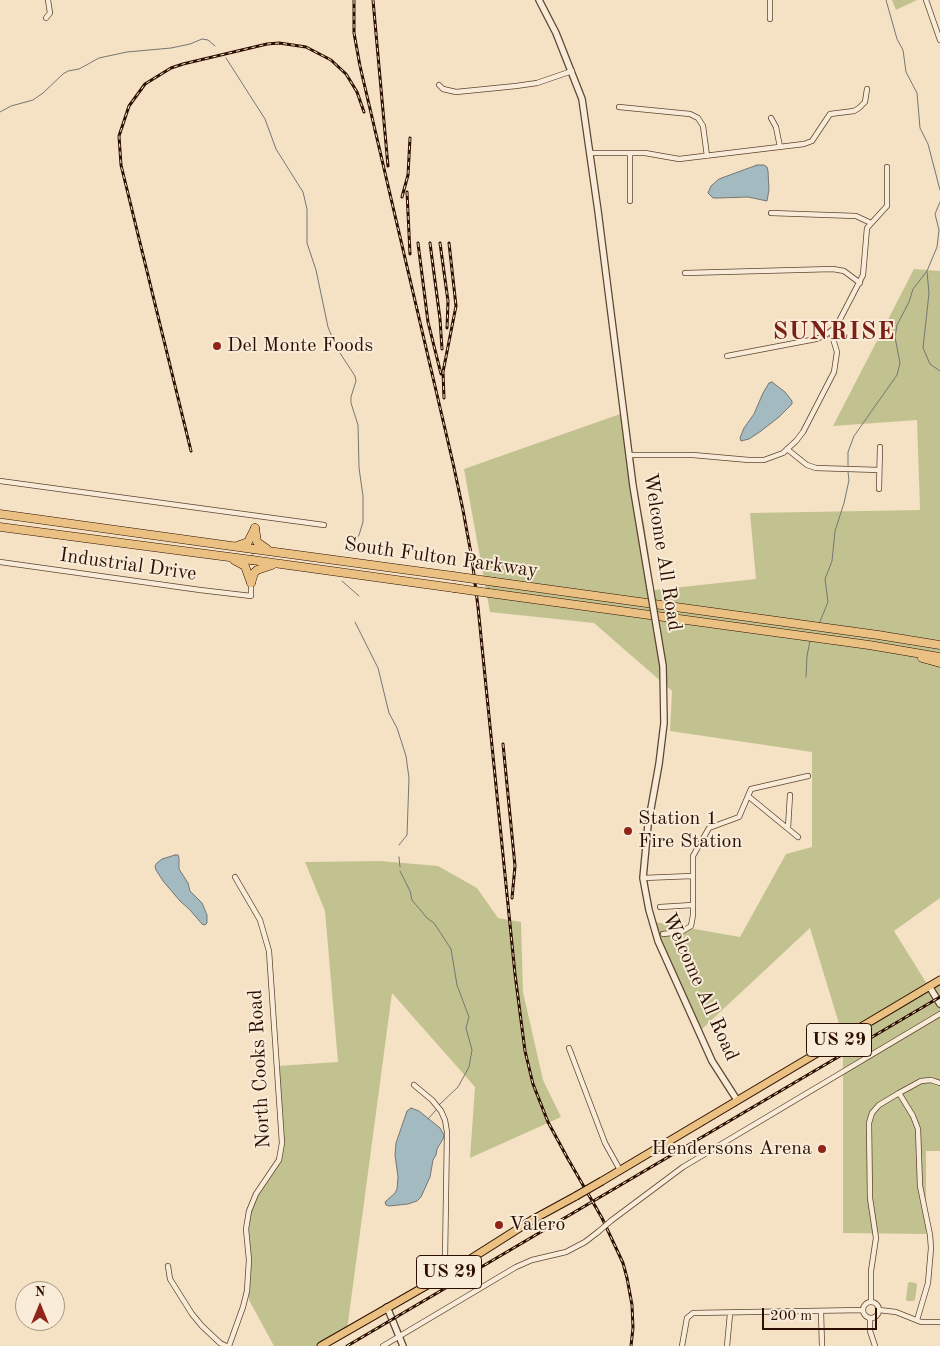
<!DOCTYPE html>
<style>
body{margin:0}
#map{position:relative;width:940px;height:1346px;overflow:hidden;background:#f5e2c5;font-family:"Old Standard TT",serif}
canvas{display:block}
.north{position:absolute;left:15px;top:1281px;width:50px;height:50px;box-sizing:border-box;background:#f8ecd9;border:1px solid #a79482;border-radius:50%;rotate:0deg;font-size:14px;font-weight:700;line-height:20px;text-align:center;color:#2d0f00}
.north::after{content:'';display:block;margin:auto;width:18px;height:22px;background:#8f2418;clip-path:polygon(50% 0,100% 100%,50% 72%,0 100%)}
.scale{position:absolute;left:762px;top:1308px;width:115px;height:22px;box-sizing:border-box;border:2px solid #2d0f00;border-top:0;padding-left:6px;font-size:15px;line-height:18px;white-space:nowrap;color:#2d0f00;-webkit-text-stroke:4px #f8ecd9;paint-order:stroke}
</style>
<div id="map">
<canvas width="940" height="1346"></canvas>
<div class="north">N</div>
<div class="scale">200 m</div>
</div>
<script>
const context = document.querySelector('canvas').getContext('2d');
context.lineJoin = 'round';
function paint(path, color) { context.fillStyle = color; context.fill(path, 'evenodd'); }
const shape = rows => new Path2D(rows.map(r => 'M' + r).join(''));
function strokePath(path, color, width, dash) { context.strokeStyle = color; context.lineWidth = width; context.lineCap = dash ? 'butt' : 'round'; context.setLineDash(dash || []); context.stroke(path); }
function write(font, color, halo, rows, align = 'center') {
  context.font = font + ' "Old Standard TT",serif'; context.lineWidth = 4; context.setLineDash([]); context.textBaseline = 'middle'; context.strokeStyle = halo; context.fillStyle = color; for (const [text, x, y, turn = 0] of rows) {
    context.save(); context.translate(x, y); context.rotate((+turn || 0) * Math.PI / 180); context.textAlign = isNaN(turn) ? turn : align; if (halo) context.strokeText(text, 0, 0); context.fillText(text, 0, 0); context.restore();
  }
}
const green = shape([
 [892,0,917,0,896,10],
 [914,269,940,271,940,898,894,931,927,984,940,977,940,1151,926,1151,926,1234,843,1233,843,1037,810,928,702,1029,673,976,655,922,740,937,786,854,812,847,812,752,670,731,672,691,594,623,490,612,464,469,623,413,637,495,644,523,654,590,756,579,750,513,920,510,917,420,833,426],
 [380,861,438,866,477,888,498,918,521,922,523,992,543,1080,561,1117,470,1158,475,1087,392,993,347,1330,323,1346,274,1346,249,1300,249,1269,246,1227,251,1207,282,1147,277,1066,338,1062,325,911,305,862],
 [910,1282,916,1283,917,1285,915,1300,913,1301,907,1301,906,1299,908,1283]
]);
const water = shape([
 [757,165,764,165,767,167,768,171,769,190,767,201,748,197,718,198,713,198,708,193,711,186,719,179,757,165],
 [772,382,785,392,792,401,792,404,779,417,761,431,749,439,741,441,740,438,744,428,754,414,763,393,769,383,772,382],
 [175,855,178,855,179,858,179,869,188,883,190,891,202,903,207,915,207,923,205,925,202,924,190,910,180,901,163,881,156,870,155,866,157,863,162,859,175,855],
 [411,1108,419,1111,440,1128,444,1135,443,1139,437,1149,436,1155,433,1160,430,1177,421,1197,417,1201,408,1204,389,1206,386,1205,385,1202,395,1193,397,1189,398,1177,395,1155,396,1143,407,1111,411,1108]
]);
const stream = shape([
 [886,0,897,39,903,50,906,72,917,93,920,128,928,144,940,190],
 [226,58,265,119,276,149,303,192,307,209,307,243,316,270,328,327,336,347,355,376,356,381,351,397,351,403,358,425,359,468,363,496,363,522,359,535,347,552],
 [0,112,11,106,33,100,43,93,63,74,68,71,79,69,99,58,127,52,171,48,190,44,202,39,208,40,215,46],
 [927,272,929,293,923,348,930,364,940,371],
 [848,468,848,452,854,436,897,375,900,363,895,337,897,325,909,302,913,289,927,271,937,247,939,230,935,214,940,202],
 [342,581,359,596],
 [355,622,378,668,389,713,397,728,406,756,409,778,407,835,399,845],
 [819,624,828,602,825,579,832,561,835,531,844,503,849,480,848,472],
 [806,677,807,656,810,641],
 [399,857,400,867],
 [400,871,410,891,412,900,427,918,434,923,451,949,457,985,469,1017,466,1028,472,1050,469,1067,458,1087,439,1105],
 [428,1119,436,1110]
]);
const minor = shape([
 [770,0,770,19],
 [926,0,940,40],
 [46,18,50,13,48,0],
 [439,85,443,89,456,92,516,86,537,83,572,71],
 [619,107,690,114,698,118,703,126,707,156],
 [771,118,776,127,780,147],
 [590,153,645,153,679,159,804,144,812,141,830,114,854,111,859,108,865,102,867,89],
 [630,201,630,153],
 [771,213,856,216,871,223],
 [685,273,833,269,844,271,860,283],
 [727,356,816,339,824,336,836,327,863,275,867,228,887,206,887,167],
 [787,449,807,465,816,468,879,470],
 [631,455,693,455,749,460,764,460,783,453,796,441,803,432,834,372,837,352,831,332],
 [0,481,324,525],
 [879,489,880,447],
 [0,562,200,590,251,596,251,583],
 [748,796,798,837],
 [788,828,790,795],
 [643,878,692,876],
 [660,907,693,905],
 [663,934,681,932,691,926,693,915,693,856,709,828,739,817,751,789,808,776],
 [569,1048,605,1143,620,1170],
 [414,1085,432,1100,441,1111,445,1120,447,1132,445,1259,446,1265,450,1272],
 [899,1093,921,1081,931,1080,940,1083],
 [612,1220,683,1167,940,1014],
 [168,1266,170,1279,192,1314,202,1326,220,1343,226,1346],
 '863 1310a8 8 0 1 1 16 0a8 8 0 1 1-16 0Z',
 [871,1302,871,1271,876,1238,870,1198,869,1123,872,1113,879,1105,899,1093,913,1116,918,1129,920,1186,930,1235,931,1248,928,1283,917,1320],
 [879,1310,896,1312,921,1322,940,1322],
 [821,1312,822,1346],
 [870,1318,870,1331,875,1346],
 [229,1346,243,1307,247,1291,249,1260,246,1229,249,1211,256,1194,279,1160,282,1143,269,951,260,920,235,877],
 [383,1346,516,1267,532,1260,566,1252,585,1242,598,1232],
 [682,1346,687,1318,693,1313,863,1310],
 [727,1346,730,1314]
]);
const tertiary = shape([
 [539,0,556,33,582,99,598,211,633,486,650,588],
 [657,630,663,666,664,723,659,764,648,825,643,878,649,910,658,941,712,1061,737,1100],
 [929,986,940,1004],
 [387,1307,403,1346]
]);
const primary = shape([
 [602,1181,940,980],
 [321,1346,450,1272,532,1220,576,1196]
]);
const trunk = shape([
 [0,514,253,549],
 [0,527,252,560],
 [237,546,248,542,255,528],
 [234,560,245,566,251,583]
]);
const motorway = shape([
 [255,528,257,542,267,549],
 [253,549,453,576],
 [252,560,454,588],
 [495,582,878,635,940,645],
 [251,583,254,573,257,570,272,565],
 [489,593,869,645,940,657],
 [922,658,940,663]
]);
const rail = shape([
 [354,0,354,33,360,66,453,463,463,510,472,559,478,607,515,974,525,1051,533,1084,548,1122,568,1159,602,1218,623,1263,627,1278,632,1305,633,1328,631,1346],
 [373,0,388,166],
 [407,192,410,254],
 [402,197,408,175,410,138],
 [418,243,428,322,441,374],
 [430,243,440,319,442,349],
 [440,243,448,301,447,328],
 [444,398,443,372,456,306,449,243],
 [191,451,121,165,119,136,129,106,145,84,171,68,183,64,267,44,279,43,306,47,331,60,346,74,351,82,357,92,364,112],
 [503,744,515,866,512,898],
 [347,1346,940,997]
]);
const minorBridge = shape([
 [598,1232,612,1220]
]);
const tertiaryBridge = shape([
 [650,588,657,630]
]);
const primaryBridge = shape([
 [576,1196,602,1181]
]);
const motorwayBridge = shape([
 [453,576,495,582],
 [454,588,489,593]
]);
const markers = [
 [217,346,5,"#8f2418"],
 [628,831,5,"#8f2418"],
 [822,1149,5,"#8f2418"],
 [499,1225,5,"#8f2418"]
];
const shields = [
 [839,1040,65],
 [449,1272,65]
];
const shieldNames = [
 ["US 29",839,1040],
 ["US 29",449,1272]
];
const poiNames = [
 ["Del Monte Foods",227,346],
 ["Station 1",638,819],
 ["Fire Station",638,842],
 ["Hendersons Arena",812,1149,"right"],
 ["Valero",509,1225]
];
const streetNames = [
 ["Welcome All Road",662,552,81],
 ["South Fulton Parkway",441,558,8],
 ["Industrial Drive",128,565,8],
 ["Welcome All Road",700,987,66],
 ["North Cooks Road",260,1069,-93]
];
const districtNames = [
 ["SUNRISE",834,332]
];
paint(green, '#c2c290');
paint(water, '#a3bac1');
strokePath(water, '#747674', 1);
strokePath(stream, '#747674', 1);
strokePath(minor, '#5f4431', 6);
strokePath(tertiary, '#5f4431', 8);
strokePath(primary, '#2d0f00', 9);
strokePath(trunk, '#2d0f00', 9);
strokePath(motorway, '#2d0f00', 9);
strokePath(minor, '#f8ecd9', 4.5);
strokePath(tertiary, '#f8ecd9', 5.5);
strokePath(primary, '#eac182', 7);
strokePath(trunk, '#eac182', 8);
strokePath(motorway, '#eac182', 8);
strokePath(rail, '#2d0f00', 3);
strokePath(rail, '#f8ecd9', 1, [4]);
strokePath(minorBridge, '#5f4431', 6, []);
strokePath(tertiaryBridge, '#5f4431', 8, []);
strokePath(primaryBridge, '#2d0f00', 9, []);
strokePath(motorwayBridge, '#2d0f00', 9, []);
strokePath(minorBridge, '#f8ecd9', 4.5);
strokePath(tertiaryBridge, '#f8ecd9', 5.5);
strokePath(primaryBridge, '#eac182', 7);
strokePath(motorwayBridge, '#eac182', 8);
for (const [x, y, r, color] of markers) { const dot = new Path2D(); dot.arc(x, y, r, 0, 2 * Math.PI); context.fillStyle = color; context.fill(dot); strokePath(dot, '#f8ecd9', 2); }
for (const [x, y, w] of shields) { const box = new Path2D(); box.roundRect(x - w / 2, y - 16.5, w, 33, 4); context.fillStyle = '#f8ecd9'; context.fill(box); strokePath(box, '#2d0f00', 1); }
write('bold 19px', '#2d0f00', null, shieldNames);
write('20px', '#2d0f00', '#f8ecd9', poiNames, 'left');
write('20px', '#2d0f00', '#f8ecd9', streetNames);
context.letterSpacing = '1px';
write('bold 25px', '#7a1f14', '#f8ecd9', districtNames);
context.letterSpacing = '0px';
</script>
